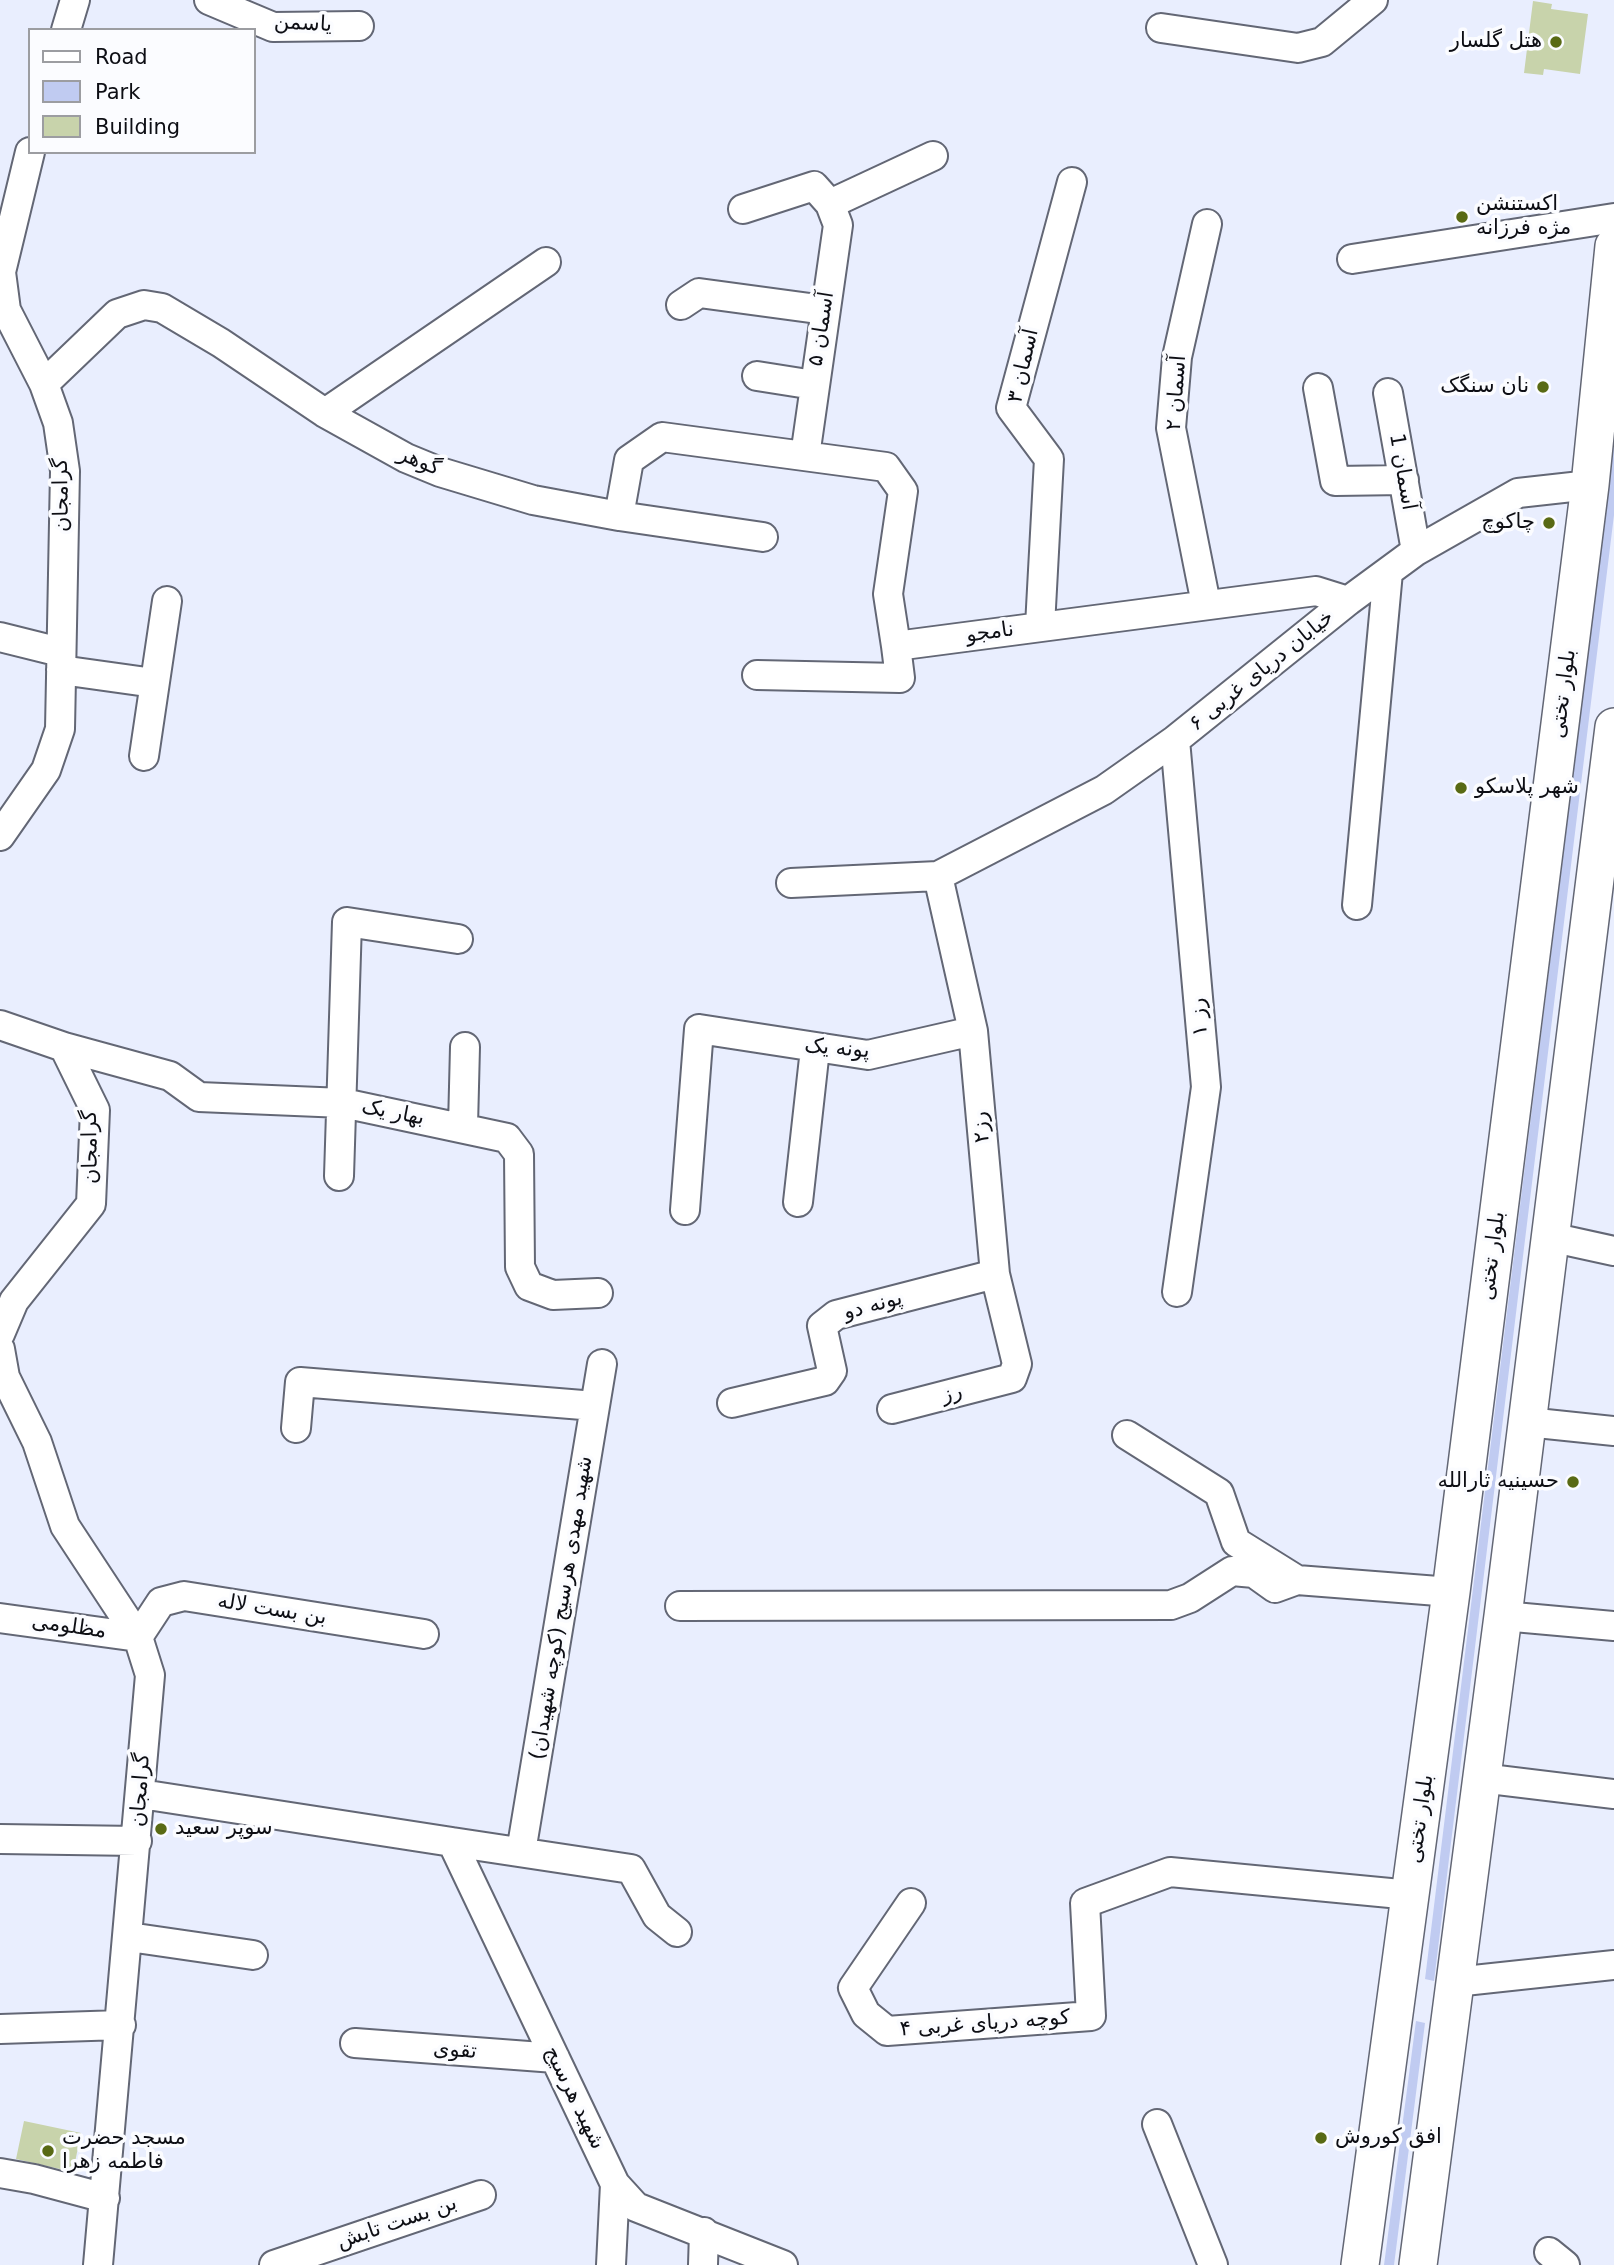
<!DOCTYPE html>
<meta charset="utf-8">
<style>
body{margin:0}
#map{position:relative;width:1614px;height:2265px;overflow:hidden;background:#e9eefe;font-family:"DejaVu Sans",sans-serif}
canvas{display:block}
.legend{position:absolute;left:28px;top:28px;width:228px;height:126px;box-sizing:border-box;background:#fbfcff;border:2px solid #9c9da1;margin:0;padding:9px 12px;list-style:none;font-size:21px;color:#0d0e14}
.legend li{display:flex;align-items:center;gap:14px;height:35px}
.legend b{width:35px;border:2px solid #9c9da1}
</style>
<div id="map">
<canvas width="1614" height="2265"></canvas>
<ul class="legend">
<li><b style="height:9px;background:#fff"></b>Road</li>
<li><b style="height:19px;background:#c0cbf1"></b>Park</li>
<li><b style="height:19px;background:#c8d3ab"></b>Building</li>
</ul>
</div>
<script>
const context = document.querySelector('canvas').getContext('2d');
context.lineJoin = 'round';
function paint(path, color) { context.fillStyle = color; context.fill(path, 'evenodd'); }
const shape = rows => new Path2D(rows.map(r => 'M' + r).join(''));
function strokePath(path, color, width, dash) { context.strokeStyle = color; context.lineWidth = width; context.lineCap = dash ? 'butt' : 'round'; context.setLineDash(dash || []); context.stroke(path); }
function write(font, color, halo, rows, align = 'center') {
  context.font = font + ' "DejaVu Sans",Cairo,sans-serif'; context.lineWidth = 7; context.setLineDash([]); context.textBaseline = 'middle'; context.strokeStyle = halo; context.fillStyle = color; for (const [text, x, y, turn = 0] of rows) {
    context.save(); context.translate(x, y); context.rotate((+turn || 0) * Math.PI / 180); context.textAlign = isNaN(turn) ? turn : align; if (halo) context.strokeText(text, 0, 0); context.fillText(text, 0, 0); context.restore();
  }
}
const green = shape([
 [1614,442,1614,515,1434,1981,1425,1979],
 [1416,2021,1425,2023,1394,2265,1384,2265]
]);
const building = shape([
 [1533,1,1552,4,1551,9,1588,14,1580,74,1544,69,1543,75,1524,73],
 [24,2121,81,2133,73,2172,16,2159]
]);
const minor = shape([
 [209,0,273,27,359,26],
 [1161,28,1298,48,1322,42,1373,0],
 [66,30,75,0],
 [830,204,933,156],
 [743,209,814,186,830,204,838,225,805,456],
 [1352,259,1614,218],
 [681,305,699,293,825,310],
 [757,376,814,385],
 [44,384,117,314,144,305,162,308,221,343,325,413,406,458,440,472,533,500,619,516,629,460,662,437,886,467,903,491,888,594,896,646,1316,591,1348,601],
 [1318,388,1335,481,1404,480],
 [1388,393,1416,551],
 [325,413,546,262],
 [619,516,763,537],
 [1206,604,1171,428,1177,357,1207,224],
 [1040,626,1049,459,1011,408,1072,182],
 [0,637,60,652],
 [61,670,154,683],
 [757,675,900,678,896,646],
 [1175,740,1206,1087,1177,1292],
 [144,756,167,601],
 [0,836,46,770,60,729,65,471,58,423,44,384,6,310,1,272,30,152],
 [791,883,938,876,1104,790,1175,740,1348,601,1416,551,1518,493,1590,485],
 [1357,905,1388,572],
 [0,1025,64,1047,95,1110,91,1204,14,1301,0,1334],
 [64,1047,170,1076,199,1097,343,1103,507,1138,519,1154,520,1267,529,1286,553,1295,598,1293],
 [463,1126,465,1047],
 [339,1176,347,922,458,939],
 [798,1202,815,1049],
 [685,1210,699,1029,868,1055,973,1031],
 [1550,1237,1614,1251],
 [0,1349,5,1377,37,1442,65,1526,138,1637,150,1675,98,2265],
 [732,1403,825,1381,832,1371,822,1326,836,1315,995,1274],
 [892,1409,1012,1378,1017,1364,995,1274,973,1031,938,876],
 [1527,1422,1614,1431],
 [296,1428,300,1382,595,1406],
 [1127,1435,1219,1493,1236,1542,1297,1580,1451,1592],
 [680,1606,1171,1605,1190,1598,1232,1571,1254,1573,1275,1588,1297,1580],
 [1503,1616,1614,1626],
 [0,1618,138,1637,161,1602,184,1596,424,1634],
 [1481,1778,1614,1794],
 [141,1794,452,1842,615,2184,636,2207,783,2265],
 [0,1839,137,1841],
 [452,1842,631,1869,657,1916,677,1932],
 [521,1852,602,1364],
 [911,1903,853,1988,866,2014,887,2031,1091,2016,1085,1903,1170,1872,1411,1895],
 [129,1937,253,1955],
 [1455,1982,1614,1965],
 [0,2029,121,2025],
 [355,2043,555,2058],
 [1157,2124,1213,2265],
 [0,2173,34,2179,105,2198],
 [1549,2252,1565,2265],
 [274,2265,481,2195],
 [611,2265,615,2184],
 [703,2265,704,2232]
]);
const major = shape([
 [1360,2265,1451,1592,1590,485,1614,246],
 [1418,2265,1503,1616,1614,727]
]);
const markers = [
 [1556,42,7,"#596a14"],
 [1462,217,7,"#596a14"],
 [1543,387,7,"#596a14"],
 [1549,523,7,"#596a14"],
 [1461,788,7,"#596a14"],
 [1573,1482,7,"#596a14"],
 [161,1829,7,"#596a14"],
 [1321,2138,7,"#596a14"],
 [48,2151,7,"#596a14"]
];
const streetNames = [
 ["یاسمن",303,24,3],
 ["آسمان ۵",822,329,-81],
 ["آسمان ۳",1024,366,-77],
 ["آسمان ۲",1177,393,-86],
 ["گوهر",419,462,23],
 ["آسمان 1",1402,472,80],
 ["گرامجان",62,495,-91],
 ["نامجو",990,633,-8],
 ["خیابان دریای غربی ۶",1262,671,-39],
 ["بلوار تختی",1564,694,-83],
 ["رز ۱",1200,1017,-95],
 ["پونه یک",837,1049,5],
 ["بهار یک",393,1113,11],
 ["رز۲",982,1127,-95],
 ["گرامجان",91,1147,-91],
 ["بلوار تختی",1493,1256,-83],
 ["پونه دو",873,1306,-15],
 ["رز",952,1394,-15],
 ["شهید مهدی هرسیج (کوچه شهیدان)",562,1608,-81],
 ["بن بست لاله",272,1610,9],
 ["مظلومی",69,1627,8],
 ["گرامجان",141,1790,-86],
 ["بلوار تختی",1421,1819,-82],
 ["کوچه دریای غربی ۴",985,2024,-4],
 ["تقوی",455,2051,4],
 ["شهید هرسیج",574,2098,64],
 ["بن بست تابش",397,2223,-19]
];
const poiNames = [
 ["هتل گلسار",1542,42,"right"],
 ["اکستنشن",1476,205],
 ["مژه فرزانه",1476,229],
 ["نان سنگک",1529,387,"right"],
 ["چاکوچ",1535,523,"right"],
 ["شهر پلاسکو",1475,788],
 ["حسینیه ثارالله",1559,1482,"right"],
 ["سوپر سعید",175,1829],
 ["افق کوروش",1335,2138],
 ["مسجد حضرت",62,2139],
 ["فاطمه زهرا",62,2163]
];
paint(green, '#c0cbf1');
paint(building, '#c8d3ab');
strokePath(minor, '#636775', 32);
strokePath(major, '#636775', 40);
strokePath(minor, '#fff', 28);
strokePath(major, '#fff', 37);
for (const [x, y, r, color] of markers) { const dot = new Path2D(); dot.arc(x, y, r, 0, 2 * Math.PI); context.fillStyle = color; context.fill(dot); strokePath(dot, '#fbfcff', 2.5); }
write('21px', '#0d0e14', '#fbfcff', streetNames);
write('21px', '#0d0e14', '#fbfcff', poiNames, 'left');
</script>
